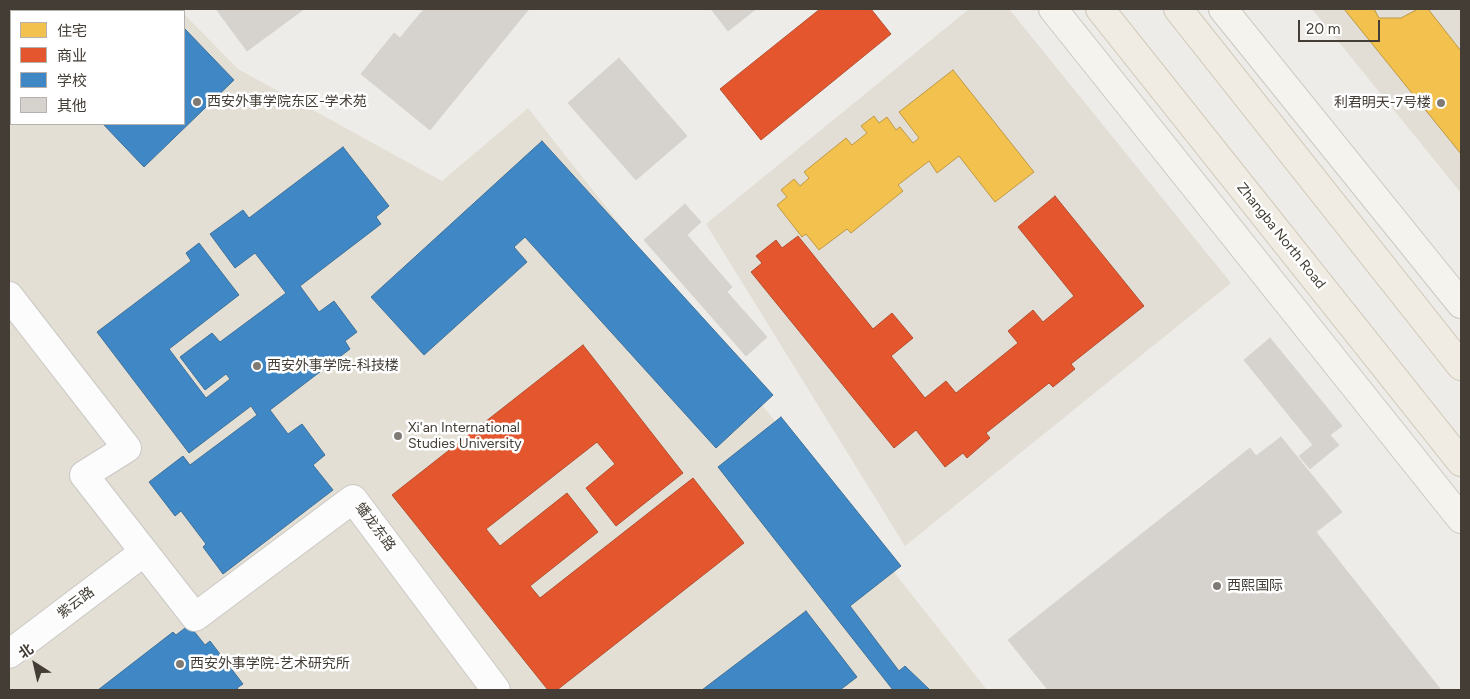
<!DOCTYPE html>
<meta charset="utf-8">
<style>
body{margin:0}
#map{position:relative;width:1470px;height:699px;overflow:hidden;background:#eeece8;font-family:Figtree,"Noto Sans SC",sans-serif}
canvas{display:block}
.frame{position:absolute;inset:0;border:10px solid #433d35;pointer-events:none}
.legend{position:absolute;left:10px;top:10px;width:175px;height:115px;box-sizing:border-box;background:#fff;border:1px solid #b4b1ae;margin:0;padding:6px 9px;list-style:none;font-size:15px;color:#433d35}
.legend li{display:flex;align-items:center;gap:10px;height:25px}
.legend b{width:25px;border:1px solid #b4b1ae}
.north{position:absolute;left:10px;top:639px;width:50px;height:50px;-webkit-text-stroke:4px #fff;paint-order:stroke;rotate:325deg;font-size:14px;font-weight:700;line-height:20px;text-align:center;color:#433d35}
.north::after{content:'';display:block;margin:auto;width:18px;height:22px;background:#433d35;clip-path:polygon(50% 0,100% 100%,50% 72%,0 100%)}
.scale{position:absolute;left:1298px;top:20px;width:82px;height:22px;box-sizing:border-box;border:2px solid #433d35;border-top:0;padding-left:6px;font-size:15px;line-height:18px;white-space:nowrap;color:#433d35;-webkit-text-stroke:4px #fff;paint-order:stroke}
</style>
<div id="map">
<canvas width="1470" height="699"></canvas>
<div class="frame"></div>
<ul class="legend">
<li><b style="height:14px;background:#f2c14e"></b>住宅</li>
<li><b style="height:14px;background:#e4572e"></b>商业</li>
<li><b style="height:14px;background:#3f88c5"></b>学校</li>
<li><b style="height:14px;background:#d6d3cf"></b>其他</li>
</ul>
<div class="north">北</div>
<div class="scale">20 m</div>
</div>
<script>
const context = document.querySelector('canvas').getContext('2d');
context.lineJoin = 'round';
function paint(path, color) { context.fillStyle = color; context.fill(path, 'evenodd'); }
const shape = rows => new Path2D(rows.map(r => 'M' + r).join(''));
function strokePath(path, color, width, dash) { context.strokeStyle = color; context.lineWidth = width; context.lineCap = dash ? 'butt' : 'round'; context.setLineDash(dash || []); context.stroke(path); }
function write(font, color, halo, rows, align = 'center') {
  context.font = font + ' Figtree,"Noto Sans SC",sans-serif'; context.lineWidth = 5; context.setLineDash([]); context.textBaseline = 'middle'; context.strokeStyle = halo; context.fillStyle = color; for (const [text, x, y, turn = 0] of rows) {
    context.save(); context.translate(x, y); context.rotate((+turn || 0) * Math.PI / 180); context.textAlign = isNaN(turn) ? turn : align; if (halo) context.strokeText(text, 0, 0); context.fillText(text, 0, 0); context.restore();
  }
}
const residential = shape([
 [969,9,1009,9,1231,283,905,546,706,224],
 [1312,9,1461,9,1461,193]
]);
const education = shape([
 [9,9,179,9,182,11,11,11,11,124,184,124,184,14,238,69,442,181,528,108,987,690,9,690]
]);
const homes = shape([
 [1344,9,1428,9,1461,51,1461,154,1344,9],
 [1374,9,1418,9,1401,18,1379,18,1374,9],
 [953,70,1034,172,995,202,959,156,937,173,929,161,898,185,903,191,851,233,847,229,819,250,806,234,802,237,777,205,787,197,781,190,794,179,800,186,809,178,804,172,846,138,852,145,867,133,861,126,874,116,879,123,887,117,896,130,900,127,913,143,919,138,899,112,953,70]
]);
const shops = shape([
 [820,9,871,9,891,34,761,140,720,89,820,9],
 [1055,196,1144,306,1071,364,1075,369,1053,387,1049,383,986,433,990,438,967,458,963,453,945,467,916,430,894,448,751,272,762,263,756,256,776,240,782,248,798,236,873,329,892,313,913,338,891,356,925,398,946,381,956,393,1018,343,1008,331,1033,310,1043,322,1074,296,1018,227,1055,196],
 [583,345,683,473,616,526,586,488,615,464,597,442,486,529,500,546,567,493,598,532,530,586,540,598,693,478,744,543,557,690,548,690,392,495,583,345]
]);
const schools = shape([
 [29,9,156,9,159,11,32,11,29,9],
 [184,28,234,80,144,167,103,124,184,124,184,28],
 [542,141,773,395,716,448,525,237,514,247,527,262,424,355,371,297,542,141],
 [343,147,389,206,376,217,381,224,300,286,319,312,334,301,357,332,345,341,350,349,270,410,288,434,302,424,325,455,313,465,333,490,223,574,203,547,206,544,181,511,175,516,149,482,183,456,190,465,257,415,251,406,189,453,97,332,191,261,186,253,199,243,239,295,169,349,206,398,230,379,226,374,205,390,180,357,212,333,220,342,286,293,255,253,235,268,210,234,243,210,249,218,343,147],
 [781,417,901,566,850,606,899,671,905,666,930,690,893,690,718,467,781,417],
 [806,611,857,677,840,690,702,690,806,611],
 [189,625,205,645,210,641,243,684,237,688,239,690,98,690,173,632,176,635,189,625]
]);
const building = shape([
 [216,9,304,9,247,51,216,9],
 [424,9,529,9,430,130,361,74,394,33,400,38,424,9],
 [711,9,756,9,728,31,711,9],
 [619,58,687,136,636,180,568,103,619,58],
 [685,204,701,222,687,235,732,287,727,292,767,337,746,356,644,240,685,204],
 [1270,338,1342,426,1330,435,1339,445,1310,469,1299,456,1313,445,1244,360,1270,338],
 [1281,437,1342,512,1316,532,1441,690,1048,690,1008,640,1250,448,1256,456,1281,437]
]);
const street = shape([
 [9,296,127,448,84,475,195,617,353,499,496,690],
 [9,654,144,552]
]);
const secondary = shape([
 [1053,9,1461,519],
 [1223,9,1461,304]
]);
const primary = shape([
 [1100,9,1461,462],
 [1178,9,1461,366]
]);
const markers = [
 [197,102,5,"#7f7a74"],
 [1441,103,5,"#7f7a74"],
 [257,366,5,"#7f7a74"],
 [398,436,5,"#7f7a74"],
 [1217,586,5,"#7f7a74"],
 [180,664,5,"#7f7a74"]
];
const poiNames = [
 ["西安外事学院东区-学术苑",207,102],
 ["利君明天-7号楼",1431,103,"right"],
 ["西安外事学院-科技楼",267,366],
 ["Xi'an International",408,428],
 ["Studies University",408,444],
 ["西熙国际",1227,586],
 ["西安外事学院-艺术研究所",190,664]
];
const streetNames = [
 ["Zhangba North Road",1281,236,51],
 ["蟠龙东路",375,527,53],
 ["紫云路",76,603,-37]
];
paint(residential, '#e2ded5');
paint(education, '#e4dfd4');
paint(homes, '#f2c14e');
strokePath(homes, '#be9946', 1);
paint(shops, '#e4572e');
strokePath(shops, '#b44f30', 1);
paint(schools, '#3f88c5');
strokePath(schools, '#40729a', 1);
paint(building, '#d6d3cf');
strokePath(building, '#d6d3ce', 1);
strokePath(street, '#cac8c4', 30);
strokePath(secondary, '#ccc9bf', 30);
strokePath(primary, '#cfc7b6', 30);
strokePath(street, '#fcfcfc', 28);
strokePath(secondary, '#f5f3ee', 28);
strokePath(primary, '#f0ebe3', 28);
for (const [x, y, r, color] of markers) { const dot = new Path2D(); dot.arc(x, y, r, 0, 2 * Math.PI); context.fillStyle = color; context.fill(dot); strokePath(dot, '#fff', 2); }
write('14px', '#433d35', '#fff', poiNames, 'left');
write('14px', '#433d35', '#fff', streetNames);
</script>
